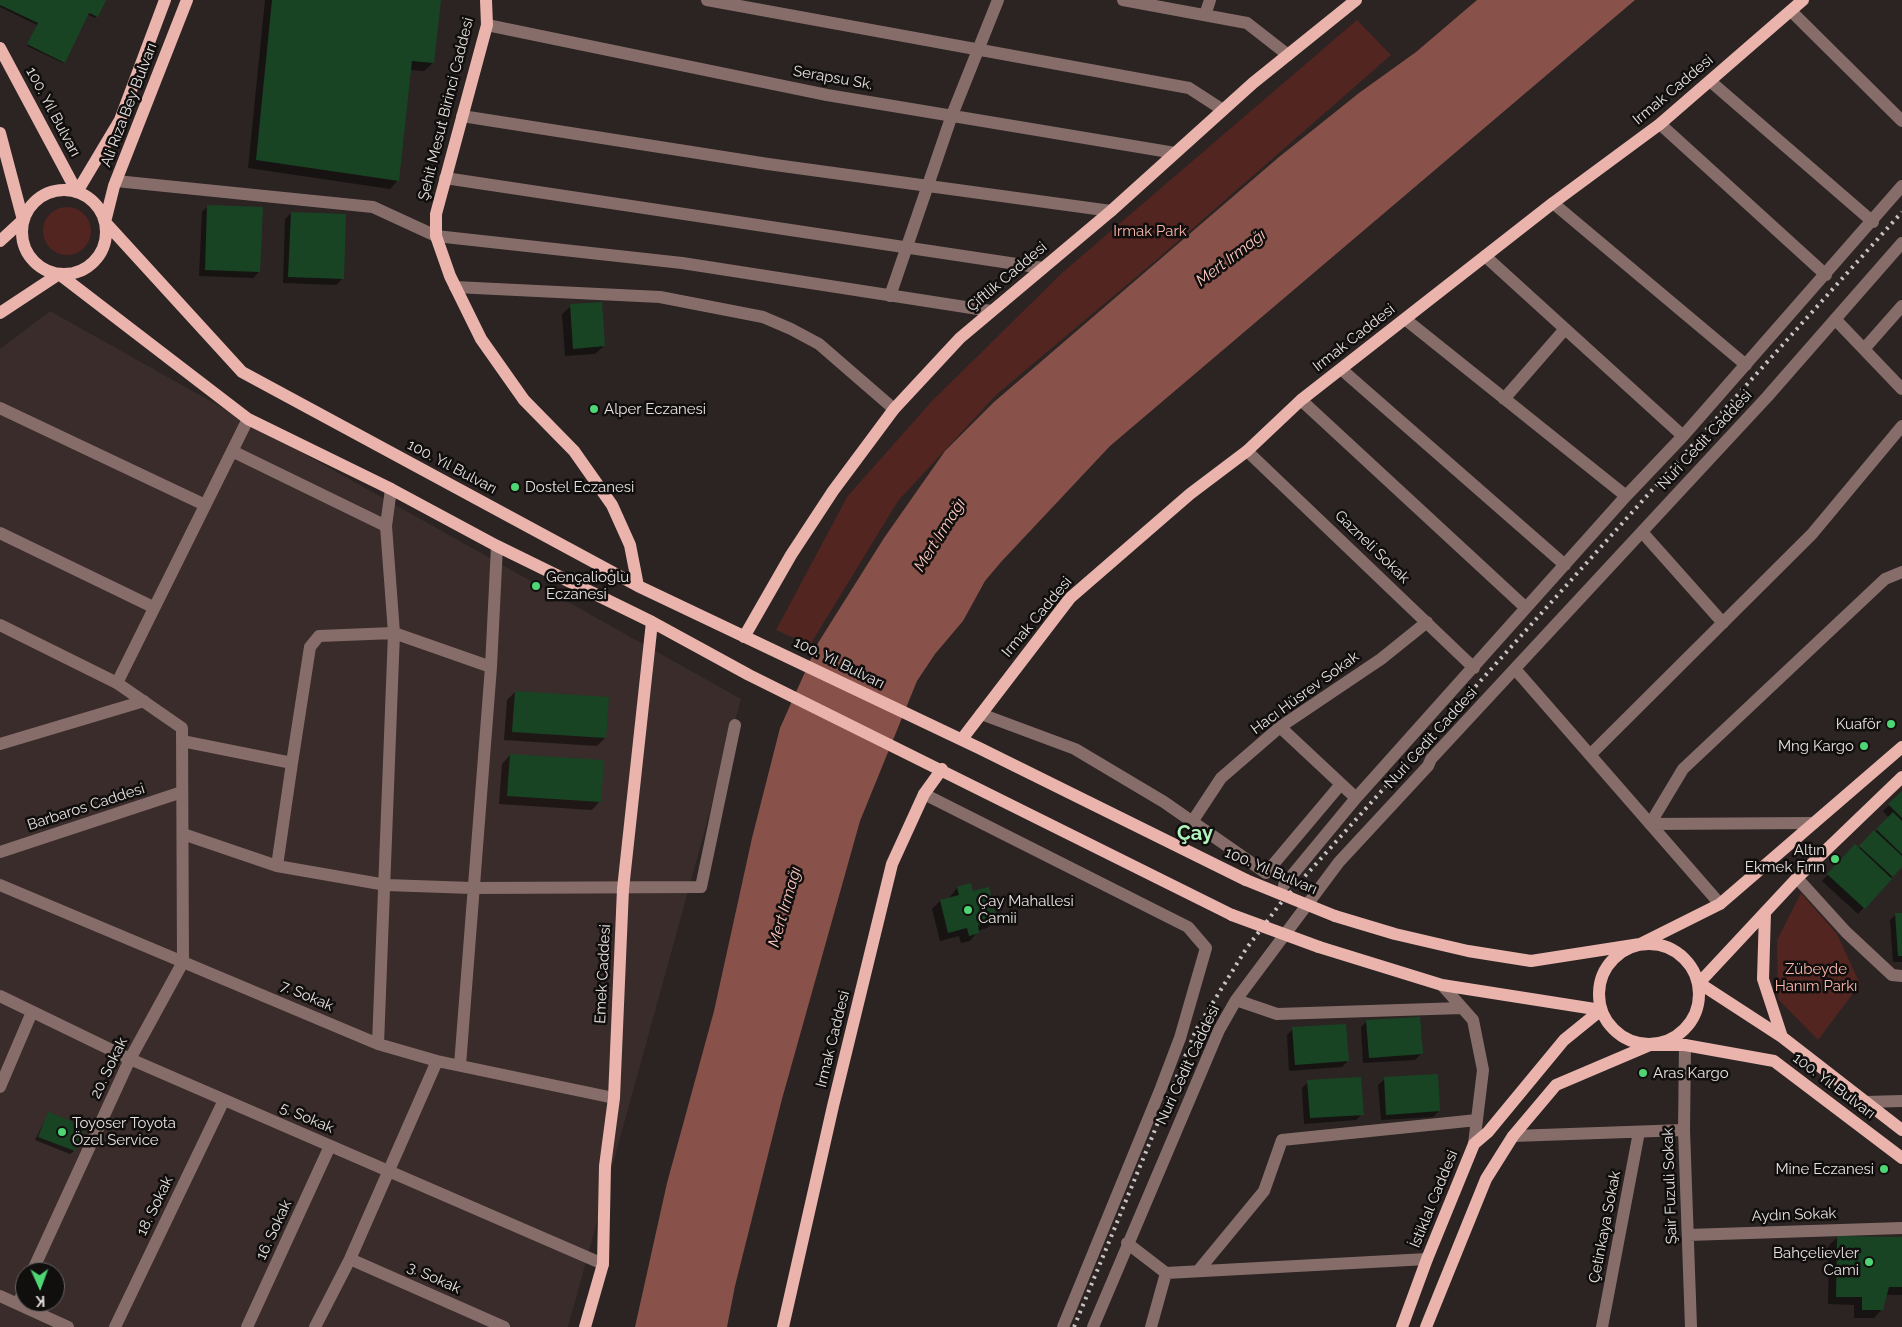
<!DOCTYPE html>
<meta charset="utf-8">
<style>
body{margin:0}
#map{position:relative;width:1902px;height:1327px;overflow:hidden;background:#2b2423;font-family:Raleway,sans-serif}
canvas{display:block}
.north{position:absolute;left:15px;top:1262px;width:50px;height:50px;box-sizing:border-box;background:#110e0e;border:1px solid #666262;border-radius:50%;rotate:178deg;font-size:14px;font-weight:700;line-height:20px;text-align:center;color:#e6e1e0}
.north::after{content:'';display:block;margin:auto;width:18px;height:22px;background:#4ed675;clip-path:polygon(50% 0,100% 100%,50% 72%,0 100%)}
</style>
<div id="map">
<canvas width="1902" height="1327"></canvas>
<div class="north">K</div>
</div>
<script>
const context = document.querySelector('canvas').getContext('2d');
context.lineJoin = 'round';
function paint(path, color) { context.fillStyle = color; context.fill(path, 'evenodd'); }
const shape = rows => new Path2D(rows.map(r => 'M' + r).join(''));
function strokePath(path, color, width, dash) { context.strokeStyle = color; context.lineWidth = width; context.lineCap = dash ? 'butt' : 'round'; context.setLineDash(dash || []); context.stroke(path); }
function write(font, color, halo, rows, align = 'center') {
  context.font = font + ' Raleway,sans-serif'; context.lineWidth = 5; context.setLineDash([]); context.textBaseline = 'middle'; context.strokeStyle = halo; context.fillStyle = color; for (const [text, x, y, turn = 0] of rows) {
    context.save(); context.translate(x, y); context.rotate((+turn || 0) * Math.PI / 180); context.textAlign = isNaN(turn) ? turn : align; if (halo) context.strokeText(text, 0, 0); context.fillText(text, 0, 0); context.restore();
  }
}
const built = shape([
 [50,311,741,699,568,1327,0,1327,0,349],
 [25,1272,55,1272,55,1302,25,1302]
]);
const green = shape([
 [1357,20,1391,55,1161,256,996,395,898,501,810,645,776,630,847,497,932,401,1063,272],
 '43 231a24 24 0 1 1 48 0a24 24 0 1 1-48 0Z',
 [1801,893,1837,934,1860,984,1818,1040,1778,999,1777,940]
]);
const water = shape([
 [1477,0,1635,0,1110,446,1001,562,985,581,963,621,935,654,917,681,860,821,782,1099,735,1286,727,1327,635,1327,667,1183,714,1011,752,838,780,728,818,643,884,538,945,451,994,402,1279,157,1359,93,1416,52]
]);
const shadow = shape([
 [0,0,105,0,95,18,87,14,63,63,27,46,37,25,0,7],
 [265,0,440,0,433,63,424,71,410,70,398,180,390,189,248,168],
 [208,206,259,272,253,278,199,276,202,212],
 [291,213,343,278,336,285,283,283,285,219],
 [571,306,604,346,595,354,565,356,562,314],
 [515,692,605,738,597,746,504,740,507,700],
 [510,755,600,801,592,810,499,804,502,764],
 [1902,793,1902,866,1858,914,1822,881,1849,852,1858,849,1889,818,1883,811],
 [970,885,972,893,996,920,987,928,978,931,970,941,961,943,959,936,940,941,932,909,940,901,949,898,957,888],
 [1896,914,1902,914,1902,962,1893,962,1890,920],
 [1367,1021,1421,1054,1415,1060,1363,1063,1361,1027],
 [1293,1029,1348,1061,1342,1067,1289,1071,1287,1035],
 [1385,1079,1439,1111,1433,1117,1381,1120,1378,1085],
 [1308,1082,1362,1114,1356,1120,1304,1124,1302,1088],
 [48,1114,74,1151,70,1154,35,1140],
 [1838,1237,1902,1238,1902,1295,1886,1295,1882,1309,1874,1318,1854,1318,1854,1305,1828,1304,1829,1245]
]);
const building = shape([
 [0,0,106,0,98,17,89,13,65,63,27,44,38,23,0,5],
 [272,0,441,0,434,63,412,61,399,181,256,160],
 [207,205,263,207,260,272,205,270],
 [291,212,346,214,344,279,288,277],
 [602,302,605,346,573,349,570,304],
 [515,691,609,697,606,738,512,732],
 [510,754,604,760,601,802,507,796],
 [1902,791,1902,818,1888,804],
 [1893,812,1902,821,1902,854,1876,829],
 [1874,830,1902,856,1902,867,1893,877,1859,846],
 [1855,844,1892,879,1865,909,1827,874],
 [971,883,973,891,989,887,997,920,978,925,979,933,969,936,967,928,948,933,940,900,959,895,957,887],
 [1895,913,1902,913,1902,956,1898,956],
 [1420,1017,1423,1054,1369,1058,1366,1020],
 [1346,1024,1349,1061,1295,1065,1292,1027],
 [1438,1074,1440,1111,1386,1115,1384,1077],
 [1361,1077,1364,1115,1310,1118,1307,1080],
 [48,1112,86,1127,75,1151,38,1137],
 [1837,1236,1902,1237,1902,1287,1889,1287,1883,1310,1862,1310,1862,1297,1836,1297]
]);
const minor = shape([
 [707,0,1189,88,1223,110],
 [1123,0,1247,23,1288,55],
 [1791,11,1902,121],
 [1205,15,1210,0],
 [487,25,827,95,1175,153],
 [1710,81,1873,222],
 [462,116,768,164,1111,211],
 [1660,124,1826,275],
 [445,178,1043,268],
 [116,181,373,207,436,236,682,263,991,311],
 [1553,203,1746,365],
 [1485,256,1683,436],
 [455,287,660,297,763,317,791,329,819,344,894,409],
 [890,296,952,115,998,0],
 [1405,319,1626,496],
 [1835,319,1902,389],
 [1864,349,1902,306],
 [1341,369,1565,565],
 [1504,399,1565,329],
 [1301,400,1526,608],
 [0,408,205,505],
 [232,451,386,526],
 [1247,451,1474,668],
 [1642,532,1723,623],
 [0,533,153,607],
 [0,625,117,683,182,728,183,962,130,1059,32,1272],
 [1515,669,1720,904],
 [117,683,248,419],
 [981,714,1075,749,1164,802,1266,873,1341,784],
 [1280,727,1356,798],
 [182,741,292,763,310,647,319,636,394,633,491,667],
 [0,744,144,701],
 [1590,755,1812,534,1902,426],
 [924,794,1188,927,1206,948,1180,1038,1161,1088,1063,1327],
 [1192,822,1221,778,1280,727,1381,659,1427,622],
 [1650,824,1683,769,1885,579,1902,572],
 [1650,824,1814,823],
 [183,834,277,866,386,885,472,888,701,887,735,725],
 [0,852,182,792],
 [277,866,292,763],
 [1797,878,1846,932,1892,975,1902,976],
 [0,885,378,1044,437,1061,614,1098],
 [1284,885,1356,798,1626,496,1683,436,1902,186],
 [1442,985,1473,1020,1483,1070,1474,1144],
 [0,996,130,1059,603,1264],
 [1236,1000,1277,1014,1462,1008],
 [378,1044,394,633,386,526,391,489],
 [1685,1045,1684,1130,1691,1327],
 [460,1065,491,667,497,546],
 [0,1087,32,1012],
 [1866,1102,1902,1101],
 [1513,1136,1684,1130],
 [1688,1235,1902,1228],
 [1127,1243,1166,1273,1427,1259],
 [350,1259,504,1327],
 [1198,1271,1264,1191,1282,1140,1477,1120],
 [0,1296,68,1327],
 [18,1304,25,1288],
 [115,1327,224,1100],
 [247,1327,330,1146],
 [315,1327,350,1259,437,1061],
 [1093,1327,1219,1030,1236,1000,1339,862,1428,766,1431,759,1767,397,1902,243],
 [1151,1327,1166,1273],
 [1602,1327,1639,1132]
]);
const major = shape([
 [187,0,114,186,105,222,242,372,638,586,979,748,1246,880],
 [486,0,487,25,436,214,436,236,450,276,481,339,524,400,574,451,612,505,630,545,638,586],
 [0,48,77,192],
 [0,133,23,220,0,241],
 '22 232a42 42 0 1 1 84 0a42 42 0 1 1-84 0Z',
 [77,192,120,120,165,0],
 [0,313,59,274,248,419,391,489,497,546,652,622,749,675,1232,915],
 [744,637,791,555,833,491,894,409,960,338,1111,211,1253,83,1356,0],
 [962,739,1070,598,1190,494,1247,451,1301,400,1553,203,1660,124,1803,0],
 [1902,777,1797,878,1699,983,1782,1037,1902,1130],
 [1765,912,1763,979,1782,1037],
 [1335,916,1395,934,1468,951,1531,961,1640,944,1720,904,1902,747],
 '1599 994a50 50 0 1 1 100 0a50 50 0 1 1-100 0Z',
 [1319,947,1442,985,1601,1010],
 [585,1327,603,1264,605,1166,614,1098,623,889,652,622],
 [783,1327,833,1106,892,864,924,794,942,769],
 [1402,1327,1427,1259,1474,1144,1488,1132,1564,1040,1601,1010],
 [1426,1327,1486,1179,1513,1136,1556,1085,1650,1045,1685,1045,1774,1061,1902,1158]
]);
const rail = shape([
 [1074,1327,1196,1030,1246,949,1280,904,1902,212]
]);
const majorBridge = shape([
 [1246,880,1335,916],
 [1232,915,1319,947]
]);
const markers = [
 [594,409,5,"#4ed675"],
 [515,487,5,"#4ed675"],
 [536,586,5,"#4ed675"],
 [1891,724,5,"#4ed675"],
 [1864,746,5,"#4ed675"],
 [1835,859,5,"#4ed675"],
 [968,910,5,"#4ed675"],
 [1643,1073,5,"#4ed675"],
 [62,1132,5,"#4ed675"],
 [1884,1169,5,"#4ed675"],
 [1869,1262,5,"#4ed675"]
];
const streetNames = [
 ["Serapsu Sk.",833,78,10],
 ["Irmak Caddesi",1673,90,-40],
 ["Ali Rıza Bey Bulvarı",129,105,-69],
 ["Şehit Mesut Birinci Caddesi",446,109,-76],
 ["100. Yıl Bulvarı",53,112,62],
 ["Çiftlik Caddesi",1007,277,-40],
 ["Irmak Caddesi",1354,338,-38],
 ["Nuri Cedit Caddesi",1705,440,-47],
 ["100. Yıl Bulvarı",452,467,28],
 ["Gazneli Sokak",1372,547,44],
 ["Irmak Caddesi",1037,617,-50],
 ["100. Yıl Bulvarı",839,663,26],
 ["Hacı Hüsrev Sokak",1305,693,-36],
 ["Nuri Cedit Caddesi",1431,738,-48],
 ["Barbaros Caddesi",86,807,-18],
 ["100. Yıl Bulvarı",1271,871,23],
 ["Emek Caddesi",603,974,-87],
 ["7. Sokak",307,996,23],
 ["Irmak Caddesi",833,1039,-76],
 ["Nuri Cedit Caddesi",1188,1065,-65],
 ["20. Sokak",109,1068,-64],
 ["100. Yıl Bulvarı",1834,1086,37],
 ["5. Sokak",307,1118,23],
 ["Şair Fuzuli Sokak",1670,1186,-92],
 ["İstiklal Caddesi",1434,1199,-68],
 ["18. Sokak",155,1206,-64],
 ["Aydın Sokak",1794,1215,-2],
 ["Çetinkaya Sokak",1605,1227,-79],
 ["16. Sokak",274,1230,-65],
 ["3. Sokak",434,1278,24]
];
const parkNames = [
 ["Irmak Park",1150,231],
 ["Zübeyde",1816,969],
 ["Hanım Parkı",1816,986]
];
const poiNames = [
 ["Alper Eczanesi",604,409],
 ["Dostel Eczanesi",525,487],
 ["Gençalioğlu",546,577],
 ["Eczanesi",546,594],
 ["Kuaför",1881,724,"right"],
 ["Mng Kargo",1854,746,"right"],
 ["Altın",1825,850,"right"],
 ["Ekmek Fırın",1825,867,"right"],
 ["Çay Mahallesi",978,901],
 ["Camii",978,918],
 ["Aras Kargo",1653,1073],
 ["Toyoser Toyota",72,1123],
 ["Özel Service",72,1140],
 ["Mine Eczanesi",1874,1169,"right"],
 ["Bahçelievler",1859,1253,"right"],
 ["Cami",1859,1270,"right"]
];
const waterNames = [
 ["Mert Irmağı",1231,258,-37],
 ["Mert Irmağı",940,535,-58],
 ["Mert Irmağı",785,907,-74]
];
const districtNames = [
 ["Çay",1195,834]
];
paint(built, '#392c2a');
paint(green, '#522520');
paint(water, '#88514a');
paint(shadow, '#0007');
paint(building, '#184424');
strokePath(minor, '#876d69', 12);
strokePath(major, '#eab4ac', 12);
strokePath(rail, '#c9c4c3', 4, [2.5, 5]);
strokePath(majorBridge, '#eab4ac', 12);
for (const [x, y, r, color] of markers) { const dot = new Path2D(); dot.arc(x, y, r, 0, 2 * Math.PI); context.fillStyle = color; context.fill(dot); strokePath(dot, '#110e0e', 2); }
write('15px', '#e6e1e0', '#110e0e', streetNames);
write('15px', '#fbb5aa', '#110e0e', parkNames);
write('15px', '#e6e1e0', '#110e0e', poiNames, 'left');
write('italic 16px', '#fdc7be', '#110e0e', waterNames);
write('bold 20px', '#b1f4bd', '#110e0e', districtNames);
</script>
